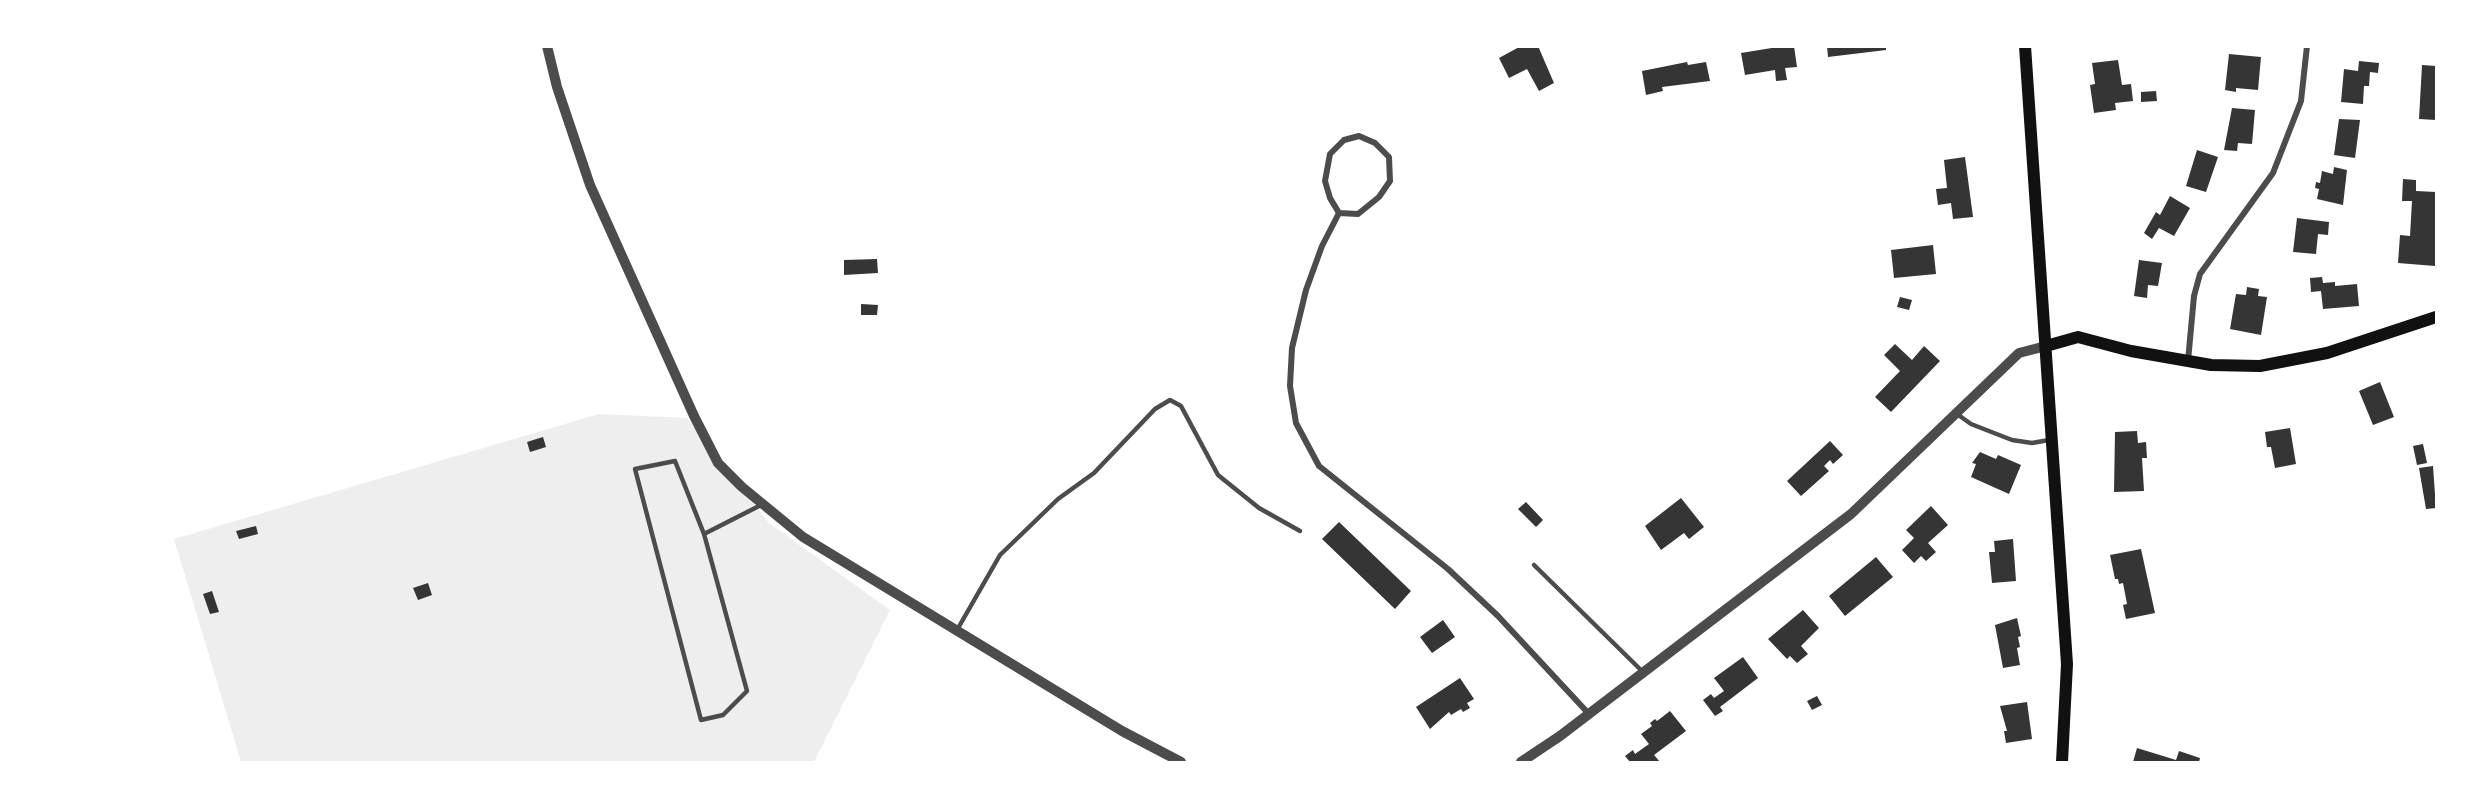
<!DOCTYPE html>
<style>
body{margin:0}
#map{position:relative;width:2483px;height:809px;overflow:hidden;background:#fff;font-family:Spectral,serif}
canvas{display:block}
.frame{position:absolute;inset:0;border:48px solid #fff;pointer-events:none}
</style>
<div id="map">
<canvas width="2483" height="809"></canvas>
<div class="frame"></div>
</div>
<script>
const context = document.querySelector('canvas').getContext('2d');
context.lineJoin = 'round';
function paint(path, color) { context.fillStyle = color; context.fill(path, 'evenodd'); }
const shape = rows => new Path2D(rows.map(r => 'M' + r).join(''));
function strokePath(path, color, width, dash) { context.strokeStyle = color; context.lineWidth = width; context.lineCap = dash ? 'butt' : 'round'; context.setLineDash(dash || []); context.stroke(path); }
const green = shape([
 [599,414,687,418,769,523,890,610,814,762,241,762,174,539]
]);
const building = shape([
 [1521,46,1538,46,1554,83,1539,91,1527,69,1509,78,1499,58],
 [1784,46,1794,46,1797,67,1785,68,1787,80,1776,81,1775,70,1745,75,1741,53],
 [1827,46,1886,46,1886,50,1828,57],
 [2229,54,2261,57,2258,90,2236,88,2236,92,2225,90],
 [2118,60,2122,85,2131,84,2133,101,2115,103,2116,110,2094,113,2090,85,2095,84,2092,63],
 [2359,61,2379,63,2378,73,2370,72,2369,86,2364,86,2363,104,2341,102,2344,69,2358,71],
 [1687,62,1688,65,1706,62,1710,81,1662,87,1663,91,1646,95,1642,71],
 [2422,65,2436,66,2436,120,2419,119],
 [2156,91,2157,101,2141,102,2141,92],
 [2232,108,2255,110,2252,144,2238,143,2237,151,2224,150],
 [2339,119,2360,120,2355,158,2334,155],
 [2197,150,2218,157,2206,192,2186,186],
 [1965,157,1973,217,1953,219,1951,203,1938,205,1936,189,1947,188,1944,160],
 [2334,167,2347,170,2343,205,2317,199,2319,189,2315,188,2316,182,2320,183,2322,171,2333,174],
 [2403,179,2416,180,2416,191,2436,192,2435,266,2398,263,2400,235,2410,236,2412,201,2402,201],
 [2170,196,2190,208,2174,236,2159,228,2152,239,2144,233,2156,212,2160,215],
 [2297,218,2329,222,2328,235,2318,234,2316,254,2293,252],
 [1933,245,1936,274,1894,278,1891,250],
 [877,259,878,273,844,275,844,260],
 [2139,260,2162,263,2158,286,2148,285,2147,298,2134,296],
 [2322,277,2323,283,2335,282,2335,286,2357,284,2359,306,2323,309,2321,291,2311,292,2310,278],
 [2247,287,2259,289,2258,296,2267,297,2261,335,2230,329,2236,294,2246,295],
 [1900,297,1912,300,1909,310,1897,307],
 [861,304,878,305,877,315,861,315],
 [1895,344,1912,360,1924,346,1940,361,1891,412,1875,397,1900,371,1884,355],
 [2380,382,2394,417,2373,425,2359,391],
 [2290,428,2296,464,2275,468,2271,447,2267,447,2265,432],
 [2137,431,2138,443,2146,442,2147,458,2142,458,2144,491,2114,492,2115,432],
 [543,437,546,447,530,452,527,442],
 [1830,441,1843,455,1833,464,1830,460,1824,466,1829,471,1801,496,1787,481],
 [2423,444,2427,463,2417,465,2413,446],
 [1980,452,1996,459,1998,455,2021,465,2009,494,1971,477,1976,464,1972,463],
 [2433,466,2436,508,2426,509,2419,468],
 [1681,498,1704,527,1689,539,1684,533,1661,550,1645,526],
 [1526,502,1543,520,1536,527,1518,509],
 [1931,506,1948,525,1928,543,1936,552,1926,561,1921,556,1914,563,1902,550,1914,538,1906,530],
 [1339,522,1411,591,1395,609,1322,539],
 [256,526,258,534,239,539,236,531],
 [2013,539,2016,581,1992,583,1989,552,1995,552,1994,541],
 [2141,549,2155,613,2126,619,2123,605,2127,604,2123,583,2119,584,2118,579,2115,579,2110,555],
 [1876,557,1893,577,1845,616,1829,596],
 [428,583,432,595,418,600,413,588],
 [212,591,219,612,210,614,203,594],
 [1803,610,1819,628,1801,646,1808,654,1797,663,1790,656,1787,659,1768,639],
 [2017,618,2021,636,2018,637,2020,647,2017,648,2020,665,2003,668,1995,625],
 [1443,620,1455,637,1432,653,1420,637],
 [1743,657,1758,678,1720,707,1723,711,1715,716,1703,700,1711,694,1714,698,1724,691,1714,678],
 [1460,678,1474,699,1467,703,1470,708,1463,712,1461,709,1451,715,1449,712,1430,729,1416,707],
 [1817,696,1822,705,1812,710,1807,701],
 [2027,702,2032,739,2006,743,2004,731,2007,731,2000,706],
 [1670,711,1686,731,1654,755,1660,762,1630,762,1625,756,1633,750,1635,754,1649,744,1641,734,1652,726,1650,723,1655,719,1657,721],
 [2137,748,2176,760,2179,751,2200,758,2199,762,2133,762]
]);
const service = shape([
 [1957,414,1971,424,2012,440,2032,443,2049,440],
 [704,534,675,461,635,469,701,720,723,715,747,691,704,534,763,504],
 [1534,565,1644,673],
 [957,630,1000,555,1058,499,1094,473,1155,409,1170,400,1181,406,1218,475,1259,508,1300,531]
]);
const minor = shape([
 [1359,136,1375,143,1389,157,1390,181,1379,197,1358,214,1339,213,1330,198,1325,181,1330,154,1344,140,1359,136],
 [1339,213,1322,246,1306,290,1292,348,1290,386,1296,423,1319,466,1448,569,1498,616,1589,714],
 [2188,361,2194,296,2200,274,2273,173,2301,101,2307,46]
]);
const tertiary = shape([
 [547,46,557,87,590,185,694,416,718,463,742,487,803,537,1122,731,1181,762],
 [1521,762,1560,736,1851,514,2019,353,2046,346]
]);
const secondary = shape([
 [2025,46,2067,664,2062,762],
 [2046,346,2078,337,2131,351,2211,365,2260,366,2327,353,2436,317]
]);
paint(green, '#eee');
paint(building, '#353535');
strokePath(service, '#4c4c4c', 4.5);
strokePath(minor, '#4c4c4c', 6);
strokePath(tertiary, '#4c4c4c', 10);
strokePath(secondary, '#111', 12);
</script>
